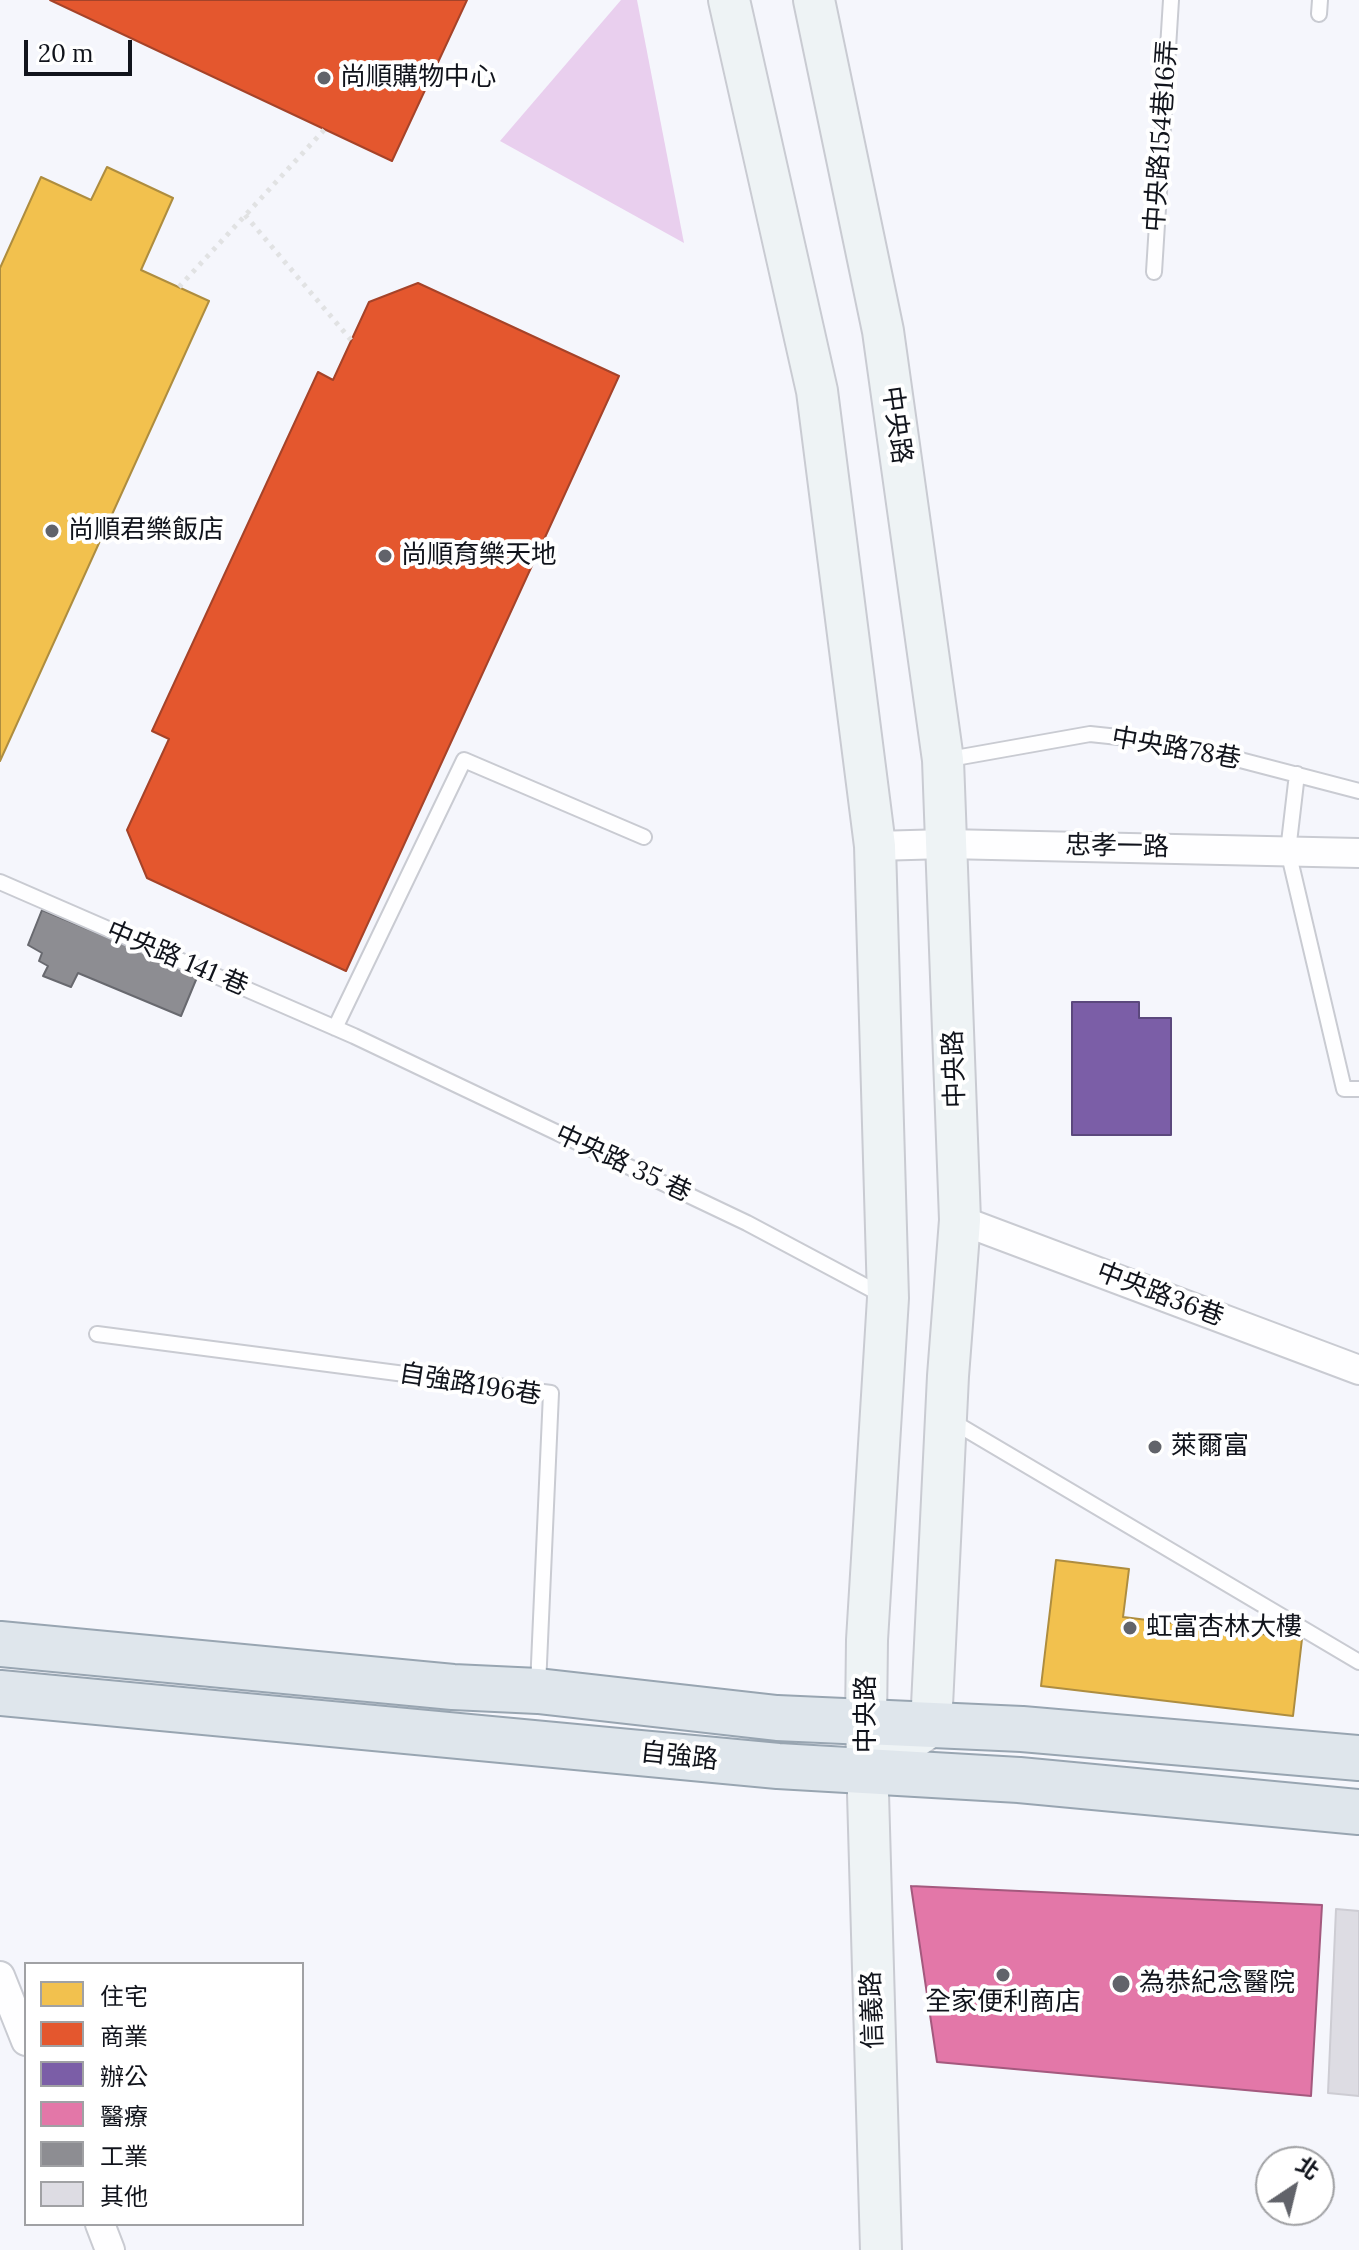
<!DOCTYPE html>
<meta charset="utf-8">
<style>
body{margin:0}
#map{position:relative;width:1359px;height:2250px;overflow:hidden;background:#f5f6fc;font-family:Lora,"Noto Sans TC",serif}
canvas{display:block}
.legend{position:absolute;left:24px;top:1962px;width:280px;height:264px;box-sizing:border-box;background:#fff;border:2px solid #a0a1a4;margin:0;padding:10px 14px;list-style:none;font-size:24px;color:#11141c}
.legend li{display:flex;align-items:center;gap:16px;height:40px}
.legend b{width:40px;border:2px solid #a0a1a4}
.north{position:absolute;left:1255px;top:2146px;width:80px;height:80px;box-sizing:border-box;background:#fff;border:2px solid #a0a1a4;border-radius:50%;rotate:35deg;font-size:22px;font-weight:700;line-height:32px;text-align:center;color:#11141c}
.north::after{content:'';display:block;margin:auto;width:28px;height:36px;background:#61636a;clip-path:polygon(50% 0,100% 100%,50% 72%,0 100%)}
.scale{position:absolute;left:24px;top:40px;width:108px;height:36px;box-sizing:border-box;border:4px solid #11141c;border-top:0;padding-left:10px;font-size:24px;line-height:28px;white-space:nowrap;color:#11141c;-webkit-text-stroke:6px #fff;paint-order:stroke}
</style>
<div id="map">
<canvas width="1359" height="2250"></canvas>
<ul class="legend">
<li><b style="height:22px;background:#f2c14e"></b>住宅</li>
<li><b style="height:22px;background:#e4572e"></b>商業</li>
<li><b style="height:22px;background:#7b5ea7"></b>辦公</li>
<li><b style="height:22px;background:#e377a8"></b>醫療</li>
<li><b style="height:22px;background:#8d8d92"></b>工業</li>
<li><b style="height:22px;background:#dddce3"></b>其他</li>
</ul>
<div class="north">北</div>
<div class="scale">20 m</div>
</div>
<script>
const context = document.querySelector('canvas').getContext('2d');
context.lineJoin = 'round';
function paint(path, color) { context.fillStyle = color; context.fill(path, 'evenodd'); }
const shape = rows => new Path2D(rows.map(r => 'M' + r).join(''));
function strokePath(path, color, width, dash) { context.strokeStyle = color; context.lineWidth = width; context.lineCap = dash ? 'butt' : 'round'; context.setLineDash(dash || []); context.stroke(path); }
function write(font, color, halo, rows, align = 'center') {
  context.font = font + ' Lora,"Noto Sans TC",serif'; context.lineWidth = 8; context.setLineDash([]); context.textBaseline = 'middle'; context.strokeStyle = halo; context.fillStyle = color; for (const [text, x, y, turn = 0] of rows) {
    context.save(); context.translate(x, y); context.rotate((+turn || 0) * Math.PI / 180); context.textAlign = isNaN(turn) ? turn : align; if (halo) context.strokeText(text, 0, 0); context.fillText(text, 0, 0); context.restore();
  }
}
const green = shape([
 [621,0,637,0,684,243,500,141]
]);
const homes = shape([
 [107,167,173,198,141,270,209,301,0,761,0,268,41,177,91,200,107,167],
 [1056,1560,1129,1569,1123,1617,1302,1639,1293,1716,1041,1686,1056,1560]
]);
const shops = shape([
 [50,0,467,0,392,161,50,0],
 [418,283,619,376,346,971,147,878,127,830,169,739,152,731,318,372,333,380,369,302,418,283]
]);
const offices = shape([
 [1072,1002,1139,1002,1139,1018,1171,1018,1171,1135,1072,1135,1072,1002]
]);
const health = shape([
 [911,1886,1322,1905,1311,2096,937,2062,911,1886]
]);
const industry = shape([
 [42,910,198,975,181,1016,78,973,71,987,43,976,48,966,39,961,42,953,28,945,42,910]
]);
const building = shape([
 [1336,1909,1359,1911,1359,2096,1328,2093,1336,1909]
]);
const path = shape([
 [245,215,351,340],
 [179,287,325,129]
]);
const lane = shape([
 [1319,14,1320,0],
 [1154,272,1171,0],
 [944,760,1090,734,1175,743,1359,791],
 [1297,774,1288,851,1344,1089,1359,1089],
 [0,882,354,1036,747,1223,884,1296],
 [335,1028,464,760,644,837],
 [97,1334,551,1393,538,1686],
 [950,1420,1359,1662]
]);
const street = shape([
 [875,846,946,844,1359,853],
 [960,1220,1359,1370],
 [0,1976,26,2041],
 [100,2224,110,2250]
]);
const secondary = shape([
 [729,0,817,391,875,846,888,1298,867,1640,866,1723,881,2250],
 [814,0,883,331,943,760,960,1220,948,1376,931,1726,866,1770]
]);
const primary = shape([
 [0,1644,453,1687,538,1691,777,1718,1022,1729,1359,1758],
 [0,1693,778,1766,1019,1780,1359,1812]
]);
const markers = [
 [324,78,8,"#61636a"],
 [52,531,8,"#61636a"],
 [385,556,8,"#61636a"],
 [1155,1447,8,"#61636a"],
 [1130,1628,8,"#61636a"],
 [1003,1975,8,"#61636a"],
 [1121,1984,10,"#61636a"]
];
const poiNames = [
 ["尚順購物中心",340,78],
 ["尚順君樂飯店",68,531],
 ["尚順育樂天地",401,556],
 ["萊爾富",1171,1447],
 ["虹富杏林大樓",1146,1628],
 ["為恭紀念醫院",1139,1984],
 ["全家便利商店",1003,2003,"center"]
];
const streetNames = [
 ["中央路154巷16弄",1162,136,-86],
 ["中央路",896,425,82],
 ["中央路78巷",1176,749,10],
 ["忠孝一路",1117,847,1],
 ["中央路 141 巷",177,959,23],
 ["中央路",955,1069,-92],
 ["中央路 35 巷",623,1164,25],
 ["中央路36巷",1160,1295,21],
 ["自強路196巷",470,1385,9],
 ["中央路",867,1714,-90],
 ["自強路",679,1757,6],
 ["信義路",873,2010,-92]
];
paint(green, '#e9cfee');
paint(homes, '#f2c14e');
strokePath(homes, '#ae8d3f', 2);
paint(shops, '#e4572e');
strokePath(shops, '#a54329', 2);
paint(offices, '#7b5ea7');
strokePath(offices, '#5b487d', 2);
paint(health, '#e377a8');
strokePath(health, '#a4597e', 2);
paint(industry, '#8d8d92');
strokePath(industry, '#68696f', 2);
paint(building, '#dddce3');
strokePath(building, '#cdccd3', 2);
strokePath(lane, '#c9cbd2', 18);
strokePath(street, '#c9cbd2', 32);
strokePath(secondary, '#c9cbd2', 44);
strokePath(primary, '#98a5b1', 48);
strokePath(path, '#e1e2e3', 5, [4, 6]);
strokePath(lane, '#fefeff', 14);
strokePath(street, '#fefeff', 28);
strokePath(secondary, '#eef3f5', 40);
strokePath(primary, '#dfe6ec', 44);
for (const [x, y, r, color] of markers) { const dot = new Path2D(); dot.arc(x, y, r, 0, 2 * Math.PI); context.fillStyle = color; context.fill(dot); strokePath(dot, '#fff', 3); }
write('26px', '#11141c', '#fff', poiNames, 'left');
write('26px', '#11141c', '#fff', streetNames);
</script>
